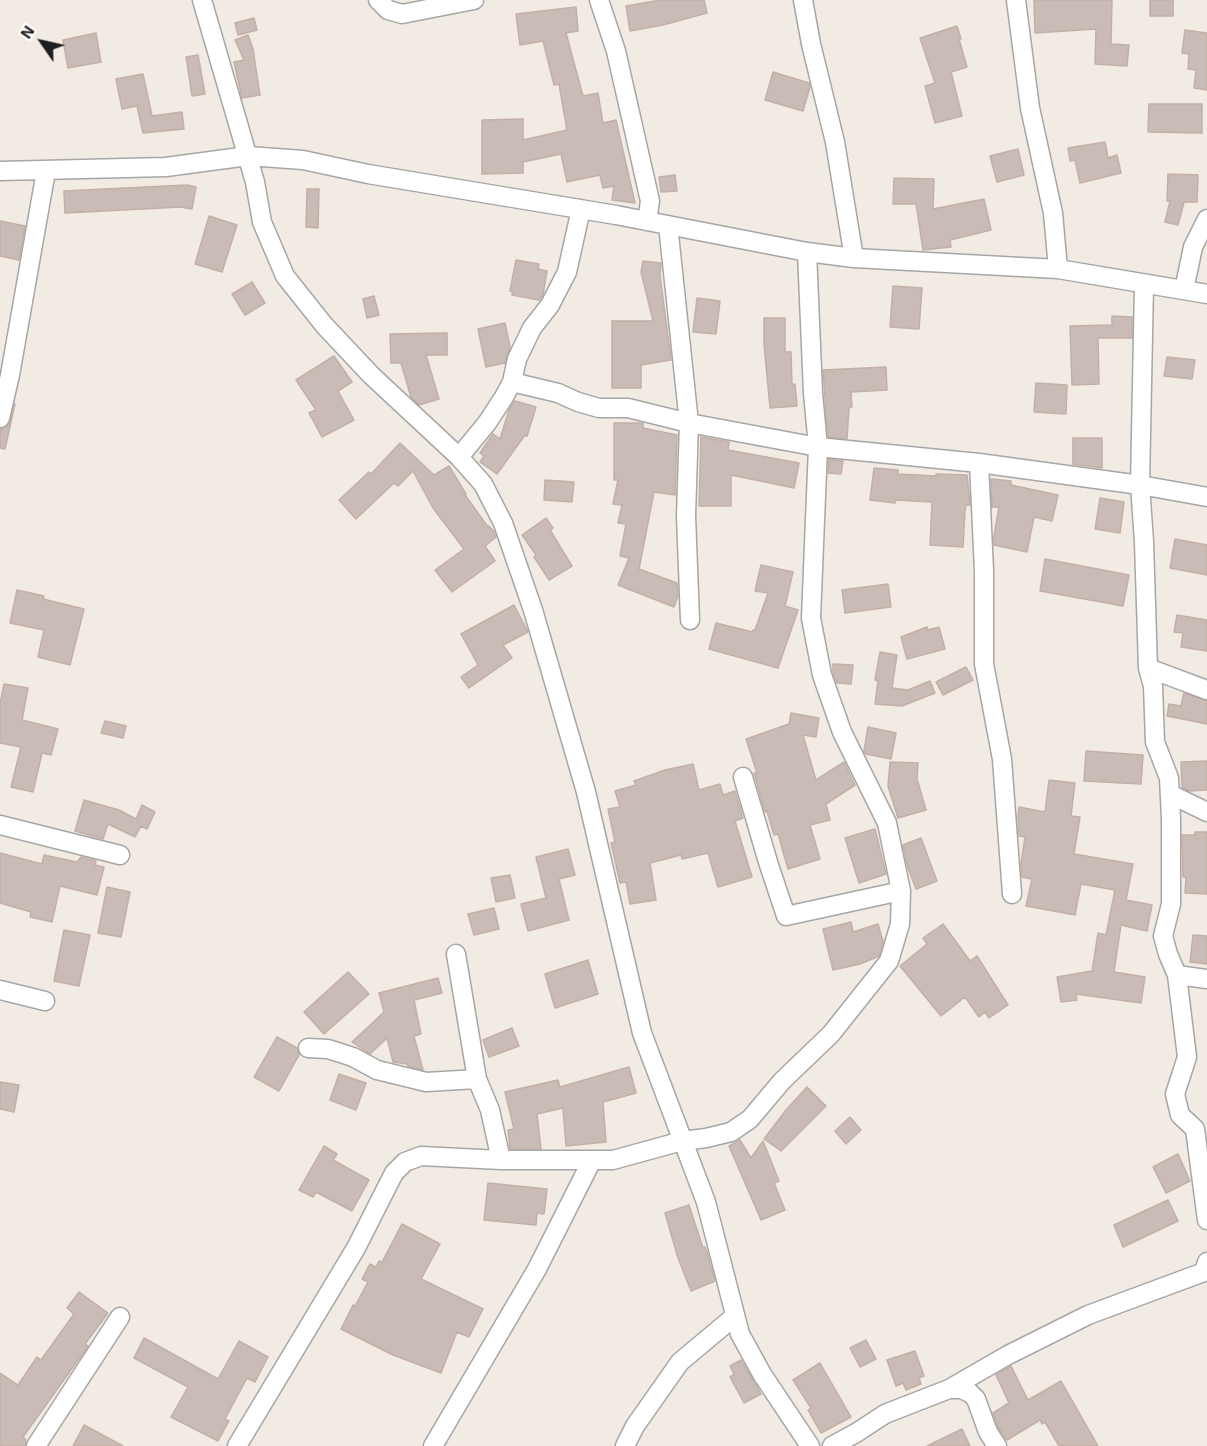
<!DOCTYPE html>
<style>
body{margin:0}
#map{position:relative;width:1207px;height:1446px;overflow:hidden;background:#f1ebe4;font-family:"Exo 2",sans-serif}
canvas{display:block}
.north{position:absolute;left:12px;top:12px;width:60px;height:60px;-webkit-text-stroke:4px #fff;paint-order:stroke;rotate:304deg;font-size:16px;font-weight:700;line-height:24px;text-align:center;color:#1f1f1f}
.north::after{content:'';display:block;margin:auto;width:21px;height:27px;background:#1f1f1f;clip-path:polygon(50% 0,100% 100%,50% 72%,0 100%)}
</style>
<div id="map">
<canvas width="1207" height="1446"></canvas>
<div class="north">N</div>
</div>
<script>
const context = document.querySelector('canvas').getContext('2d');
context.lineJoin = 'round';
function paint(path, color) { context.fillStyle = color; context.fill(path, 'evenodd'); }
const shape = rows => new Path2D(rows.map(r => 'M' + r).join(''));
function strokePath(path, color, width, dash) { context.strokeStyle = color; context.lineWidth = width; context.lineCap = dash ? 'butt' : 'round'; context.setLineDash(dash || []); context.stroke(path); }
const building = shape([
 [661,0,704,0,707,13,663,25,630,31,626,6,661,0],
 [1034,0,1112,0,1111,44,1129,45,1127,66,1095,64,1096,29,1035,33,1034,0],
 [1150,0,1173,0,1173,16,1150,16,1150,0],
 [576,7,578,31,566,33,583,96,598,93,603,123,616,120,635,203,612,200,614,186,603,188,600,175,567,182,561,154,523,162,523,173,482,174,482,120,523,119,523,140,567,130,559,84,554,85,543,41,520,45,516,14,576,7],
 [254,18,257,30,238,35,235,23,254,18],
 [957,26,961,39,959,39,967,67,951,72,962,116,935,123,925,86,935,83,920,38,957,26],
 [1185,30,1207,33,1207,90,1194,88,1196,70,1188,69,1189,54,1182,53,1185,30],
 [96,33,101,62,68,68,63,40,96,33],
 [248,35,253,49,260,95,242,98,234,62,244,60,235,40,248,35],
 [198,55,205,94,192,96,186,57,198,55],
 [773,72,809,83,810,87,803,111,765,100,773,72],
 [143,74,152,116,182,112,184,129,143,133,137,106,122,109,116,79,143,74],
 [1149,104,1202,104,1202,133,1148,132,1149,104],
 [1105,142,1108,158,1117,155,1121,173,1080,183,1075,160,1070,161,1068,148,1105,142],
 [1018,149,1024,175,997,182,990,156,1018,149],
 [1168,174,1198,175,1197,202,1184,202,1178,225,1165,222,1170,201,1167,201,1168,174],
 [675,175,677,191,661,192,659,177,675,175],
 [894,178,934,179,933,209,984,199,991,230,950,240,951,247,923,250,916,204,893,204,894,178],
 [187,185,196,187,192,209,181,207,65,213,64,191,187,185],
 [307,189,319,189,318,228,306,227,307,189],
 [209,216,237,225,222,272,195,264,209,216],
 [0,221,25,226,19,260,0,256,0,221],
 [516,260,539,264,538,269,547,271,543,295,539,300,512,295,513,292,510,291,516,260],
 [643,261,661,263,660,275,671,360,641,365,641,388,612,388,612,321,653,321,641,272,643,261],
 [252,282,265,303,245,315,232,294,252,282],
 [893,286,922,288,919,329,890,327,893,286],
 [374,296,379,315,367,318,363,299,374,296],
 [697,298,720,301,716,334,693,332,697,298],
 [1112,316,1132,317,1132,338,1098,338,1099,384,1072,385,1070,326,1112,325,1112,316],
 [764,318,785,318,785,352,791,352,792,385,795,384,797,406,770,408,764,344,764,318],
 [505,323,510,347,505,363,486,367,478,329,505,323],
 [447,333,447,355,426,355,439,399,419,405,411,397,401,363,391,363,390,334,447,333],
 [334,356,352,382,338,391,354,420,322,437,309,413,316,410,296,380,334,356],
 [1167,357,1195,360,1192,379,1164,376,1167,357],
 [886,367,887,390,851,392,852,407,849,407,847,439,828,437,823,370,886,367],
 [1036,383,1067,385,1066,414,1034,412,1036,383],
 [515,401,536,407,527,436,525,435,497,474,480,462,484,456,480,453,493,434,500,439,509,410,515,401],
 [15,404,5,449,0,448,0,429,9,425,15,404],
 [614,423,643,423,643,428,677,435,675,495,654,492,639,569,677,583,678,596,674,607,618,585,629,558,620,556,626,524,618,523,622,505,613,504,618,480,614,480,614,423],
 [701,437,729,442,728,450,799,463,794,488,731,475,731,506,699,506,701,437],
 [1073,438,1102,438,1102,468,1073,464,1073,438],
 [400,443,434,475,449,466,466,494,465,495,488,527,489,526,494,532,496,537,485,546,495,561,452,592,435,570,464,549,433,508,413,471,398,486,394,483,356,519,339,500,369,472,371,474,400,443],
 [829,459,843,461,841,474,828,473,829,459],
 [874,468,898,470,898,474,936,476,936,474,967,475,970,505,966,505,965,511,963,547,930,545,932,502,895,500,895,503,870,500,874,468],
 [991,479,1011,481,1011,485,1058,495,1052,521,1034,517,1027,552,994,545,994,536,999,507,992,507,991,479],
 [545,480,574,482,572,502,544,500,545,480],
 [1100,498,1124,502,1120,533,1095,529,1100,498],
 [546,518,553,528,550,530,572,566,549,580,534,557,536,555,522,535,546,518],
 [1175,539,1207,545,1207,575,1170,568,1175,539],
 [1045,559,1129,575,1123,606,1040,591,1045,559],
 [761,565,793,572,785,606,798,610,778,668,709,649,716,623,753,632,753,630,755,630,768,593,755,591,761,565],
 [888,584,891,607,845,613,842,590,888,584],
 [17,590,44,596,43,599,84,609,70,665,38,657,44,630,10,623,17,590],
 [514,605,528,632,503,645,512,658,469,688,461,677,478,665,461,634,514,605],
 [1177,615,1207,620,1207,651,1181,647,1183,633,1174,632,1177,615],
 [927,627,928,630,939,627,945,649,907,659,901,637,927,627],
 [880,652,897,655,892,688,908,690,930,681,935,693,902,706,875,704,878,681,875,680,880,652],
 [833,664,853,665,851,684,837,683,833,672,833,664],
 [966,667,973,680,943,695,936,682,966,667],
 [4,684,28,688,22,720,58,729,51,755,42,753,33,792,11,787,21,747,0,743,0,704,4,684],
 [1184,693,1207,701,1207,724,1167,716,1169,704,1181,706,1184,693],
 [791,713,819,718,816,737,803,735,816,780,844,762,855,785,826,804,830,820,810,825,820,859,788,869,778,834,774,835,767,811,765,812,754,773,757,773,746,739,789,724,791,713],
 [105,721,126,726,123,738,101,733,105,721],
 [868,727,896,733,891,759,866,754,864,751,868,727],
 [1086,751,1143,755,1141,784,1084,781,1086,751],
 [1207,761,1207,790,1189,791,1182,787,1181,762,1207,761],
 [890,762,918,763,917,779,926,810,898,818,888,786,890,762],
 [693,764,699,790,720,784,723,795,735,791,743,818,735,821,752,877,718,887,708,853,682,859,681,855,650,863,656,900,630,904,626,882,620,883,611,843,615,842,608,809,620,807,615,791,636,785,634,781,665,770,693,764],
 [1049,780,1075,783,1071,816,1080,817,1074,854,1133,864,1126,900,1152,905,1147,931,1121,925,1114,972,1145,977,1141,1003,1076,994,1077,1000,1061,1002,1057,977,1092,971,1098,933,1106,935,1115,890,1081,884,1075,915,1026,906,1032,879,1022,877,1021,863,1025,837,1019,836,1018,817,1019,807,1045,812,1049,780],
 [84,800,119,810,136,819,142,805,155,812,147,829,141,826,135,837,108,824,103,839,75,831,84,800],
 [875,829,886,874,859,883,845,838,875,829],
 [1195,832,1207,832,1207,894,1185,893,1186,877,1183,877,1182,835,1195,835,1195,832],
 [921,838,937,881,916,889,908,868,903,845,921,838],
 [568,849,575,875,559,879,569,920,528,931,521,904,546,898,536,857,568,849],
 [0,853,42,864,44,855,77,862,81,857,96,861,95,865,104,867,97,895,60,886,52,922,30,917,31,912,0,903,0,853],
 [510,875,515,898,496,902,491,878,510,875],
 [107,887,130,892,121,937,98,933,107,887],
 [494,908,499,929,474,935,468,914,494,908],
 [851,922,853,932,878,924,883,941,879,956,860,964,833,970,823,929,851,922],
 [943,924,970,961,977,956,1008,1005,989,1018,985,1012,979,1017,965,997,941,1016,900,966,927,944,923,938,943,924],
 [64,930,90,935,79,986,54,981,64,930],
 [1193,935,1207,936,1207,964,1190,962,1193,935],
 [588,960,598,994,555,1008,545,974,588,960],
 [348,972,369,994,324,1034,304,1012,348,972],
 [438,978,442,993,414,1000,421,1034,414,1036,423,1070,408,1066,407,1064,393,1062,387,1038,370,1054,352,1042,384,1012,379,993,438,978],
 [512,1028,519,1046,489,1057,483,1040,512,1028],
 [277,1037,297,1048,299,1055,279,1091,254,1077,277,1037],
 [629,1067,636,1093,603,1102,606,1142,566,1146,563,1108,537,1114,541,1149,510,1149,508,1130,514,1129,505,1092,558,1080,560,1087,629,1067],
 [339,1074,366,1083,356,1110,330,1100,339,1074],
 [0,1082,19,1085,14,1112,0,1109,0,1082],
 [807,1087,826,1106,781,1151,764,1139,786,1110,807,1087],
 [850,1117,861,1130,846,1144,835,1131,850,1117],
 [740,1140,751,1158,763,1141,779,1181,774,1183,785,1210,761,1220,729,1146,740,1140],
 [324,1146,337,1154,333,1160,369,1180,352,1211,316,1192,313,1197,299,1190,324,1146],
 [1178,1154,1190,1181,1166,1193,1153,1167,1178,1154],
 [488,1183,547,1189,544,1214,537,1213,536,1225,484,1220,488,1183],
 [1168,1200,1178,1221,1123,1247,1114,1225,1168,1200],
 [689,1205,703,1248,705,1247,707,1252,715,1281,691,1291,678,1258,665,1213,689,1205],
 [402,1224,440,1244,421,1279,483,1309,469,1337,457,1332,441,1373,393,1355,341,1329,353,1305,355,1306,368,1282,362,1279,370,1264,376,1267,379,1261,382,1262,402,1224],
 [79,1292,108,1313,85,1344,88,1346,81,1356,23,1437,26,1440,25,1446,0,1446,0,1373,18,1385,37,1357,41,1360,74,1314,67,1308,79,1292],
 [144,1338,218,1379,239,1341,268,1357,255,1382,247,1378,225,1419,229,1421,218,1441,171,1417,188,1387,134,1358,144,1338],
 [866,1340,876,1359,860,1367,850,1348,866,1340],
 [915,1351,924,1376,919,1378,921,1384,906,1390,903,1383,896,1386,887,1360,915,1351],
 [741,1360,761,1394,744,1403,730,1377,734,1374,730,1366,741,1360],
 [820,1363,851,1417,821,1433,808,1410,811,1408,793,1380,820,1363],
 [1011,1366,1028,1400,1061,1381,1098,1446,1059,1446,1045,1422,1042,1424,1040,1420,1007,1440,998,1427,993,1413,1009,1403,996,1375,1011,1366],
 [84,1425,123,1446,73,1446,84,1425],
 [962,1429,970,1446,927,1446,962,1429]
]);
const minor = shape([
 [202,0,255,182,262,222,285,276,324,325,371,375,459,457,483,484,503,523,533,610,586,792,642,1033,706,1202,740,1334,762,1374,810,1446],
 [378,0,388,10,402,14,474,0],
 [599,0,616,51,650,201,647,221],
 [803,0,811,44,835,142,854,258],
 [1016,0,1030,108,1053,213,1058,269],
 [0,171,166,167,248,156,303,160,368,174,616,215,807,252,854,258,1058,269,1207,294],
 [668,225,689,423,686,516,690,620],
 [1144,284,1140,485,1144,542,1148,668,1153,686,1155,742,1169,778,1171,819,1171,904,1163,936,1168,954,1177,975,1187,1057,1175,1094,1180,1115,1195,1129,1207,1220],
 [1184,290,1193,247,1207,219],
 [512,382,558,393,578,402,599,408,628,408,689,423,818,447,979,463,1140,485,1207,497],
 [0,418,10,375,46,171],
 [459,457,487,423,504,397,512,382,517,359,532,328,550,305,567,272,581,209],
 [979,463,984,571,984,664,1002,759,1012,894],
 [1148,668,1207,690],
 [743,777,768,862,786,916,901,891,887,823,842,732,822,675,811,618,818,447,813,393,807,252],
 [1170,794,1207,812],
 [0,825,120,855],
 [456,954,477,1079,490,1110,501,1160],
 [1177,975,1207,979],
 [0,990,45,1001],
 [308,1048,328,1049,353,1057,377,1070,426,1082,477,1079],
 [949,1389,1008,1355,1088,1315,1204,1272,1207,1262],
 [36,1446,120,1317],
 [237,1446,356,1248,394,1173,405,1162,421,1156,501,1160,613,1160,682,1141,706,1138,731,1132,750,1119,782,1081,831,1034,889,961,900,924,901,891],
 [433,1446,537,1269,592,1160],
 [625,1446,635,1426,680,1362,735,1316],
 [832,1446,856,1433,885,1414,949,1389,961,1389,970,1393,976,1399,988,1432,997,1446]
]);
paint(building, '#c9bcb7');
strokePath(building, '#c4afa5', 1.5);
strokePath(minor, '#a6a6a6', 21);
strokePath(minor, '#fff', 18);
</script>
